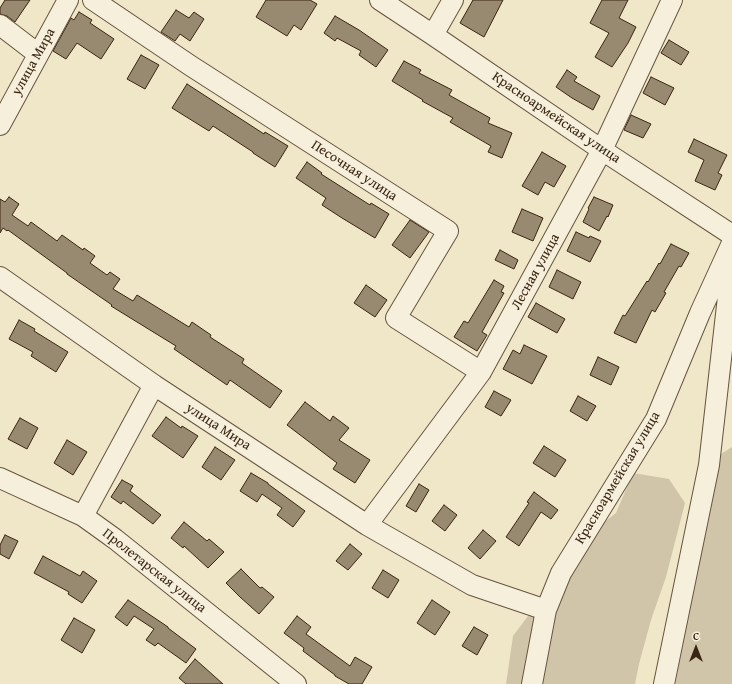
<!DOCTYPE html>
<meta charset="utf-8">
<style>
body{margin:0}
#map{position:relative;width:732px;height:684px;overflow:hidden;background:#f0e6c8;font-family:"Gentium Book Plus",serif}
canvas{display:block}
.north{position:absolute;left:676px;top:628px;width:40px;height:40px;-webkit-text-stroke:3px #f5efdb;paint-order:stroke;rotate:0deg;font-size:11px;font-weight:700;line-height:16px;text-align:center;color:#392512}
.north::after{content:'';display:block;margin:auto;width:14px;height:18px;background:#392512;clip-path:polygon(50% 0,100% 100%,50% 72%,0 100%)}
</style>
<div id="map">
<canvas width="732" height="684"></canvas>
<div class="north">С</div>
</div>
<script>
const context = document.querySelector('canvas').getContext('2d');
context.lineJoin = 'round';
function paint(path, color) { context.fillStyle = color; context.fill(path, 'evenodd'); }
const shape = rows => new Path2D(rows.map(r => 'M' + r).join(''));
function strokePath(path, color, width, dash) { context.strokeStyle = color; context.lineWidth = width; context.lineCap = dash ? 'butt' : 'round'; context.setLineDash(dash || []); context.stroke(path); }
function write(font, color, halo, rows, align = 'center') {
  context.font = font + ' "Gentium Book Plus",serif'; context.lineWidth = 3.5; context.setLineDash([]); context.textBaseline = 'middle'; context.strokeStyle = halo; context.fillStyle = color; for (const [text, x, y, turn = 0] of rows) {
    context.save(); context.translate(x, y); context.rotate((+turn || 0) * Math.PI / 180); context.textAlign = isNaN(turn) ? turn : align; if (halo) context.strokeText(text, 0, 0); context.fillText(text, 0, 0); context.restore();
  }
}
const green = shape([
 [732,447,732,684,675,684,721,454],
 [633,473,669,479,685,503,666,577,651,620,639,664,635,684,506,684,513,636,528,616,546,610,582,539,616,513]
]);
const building = shape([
 [5,0,30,0,15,22,7,16,0,14,0,8,5,0],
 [266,0,310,0,317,4,301,30,294,25,287,36,256,17,266,0],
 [473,0,503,0,484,37,460,23,473,0],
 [602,0,628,0,619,18,636,27,628,43,612,67,595,57,609,33,590,23,602,0],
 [176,10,189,18,194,12,204,19,190,41,180,34,175,41,161,32,176,10],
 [79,12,92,20,90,23,114,39,101,59,77,43,66,59,53,51,71,18,74,20,79,12],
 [335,16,359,30,388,50,376,67,359,55,361,51,337,38,335,41,324,33,335,16],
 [669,40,689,52,681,65,661,53,669,40],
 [141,55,159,65,145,89,127,79,141,55],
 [404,61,421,70,419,73,452,90,449,95,490,118,488,123,512,133,502,158,488,152,491,146,450,122,453,118,422,101,423,100,392,81,404,61],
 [567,70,577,77,574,81,600,96,593,110,572,98,556,87,567,70],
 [651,77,674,88,665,105,643,93,651,77],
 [187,84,264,134,265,132,288,146,275,167,253,153,253,152,213,126,209,131,172,108,187,84],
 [631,115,651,124,643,138,624,130,631,115],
 [694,139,727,155,718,173,722,175,715,190,695,181,704,160,688,152,694,139],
 [542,152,566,166,554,187,545,182,538,195,522,186,542,152],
 [307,162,322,173,321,174,370,205,371,203,389,214,375,238,342,218,322,205,326,198,296,178,307,162],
 [9,197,19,204,12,215,28,226,31,222,57,241,62,235,83,250,84,248,95,256,90,263,107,275,110,272,120,279,113,289,133,301,137,295,189,327,192,322,211,335,210,337,244,359,242,363,282,391,270,408,230,380,227,385,174,349,176,346,111,306,112,305,67,274,67,273,8,230,7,231,3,228,0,233,0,199,5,202,9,197],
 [594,197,613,205,608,217,607,216,599,231,583,222,589,209,588,208,594,197],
 [522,209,543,218,533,241,512,232,522,209],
 [410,220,429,232,410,258,392,245,410,220],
 [576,232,589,238,590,236,601,241,590,262,567,251,576,232],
 [671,244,689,253,681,267,679,266,664,292,666,293,655,312,652,310,636,343,614,333,623,315,625,316,647,281,648,282,659,263,660,264,671,244],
 [500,250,518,260,514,269,495,260,500,250],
 [557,270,581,282,573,299,549,287,557,270],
 [494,280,504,286,501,292,504,293,482,332,487,335,477,351,454,337,464,321,468,323,494,280],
 [366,285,387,300,375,317,354,303,366,285],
 [536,303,565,319,557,333,528,317,536,303],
 [19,320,35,329,34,331,68,352,56,372,31,356,33,352,9,339,19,320],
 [524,345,547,356,532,384,503,369,513,350,520,354,524,345],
 [598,357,619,367,611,385,590,375,598,357],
 [494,391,511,400,501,416,485,407,494,391],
 [578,396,596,406,587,421,570,411,578,396],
 [305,402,330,421,333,416,349,428,339,440,370,460,355,483,333,469,337,463,287,425,305,402],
 [166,417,181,428,182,426,198,436,183,458,152,436,166,417],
 [20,418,38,428,27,449,8,439,20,418],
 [67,440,87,452,73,475,54,463,67,440],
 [544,446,566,460,555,477,533,463,544,446],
 [215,447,235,460,221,480,202,467,215,447],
 [251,473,268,483,268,484,305,511,293,527,277,515,282,508,262,494,257,502,240,491,251,473],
 [122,480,133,486,130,491,161,515,153,524,123,501,121,504,111,497,122,480],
 [419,484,429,490,416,512,406,506,419,484],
 [534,492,558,510,551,519,541,512,519,546,506,537,529,503,527,502,534,492],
 [444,505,457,515,445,531,432,521,444,505],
 [184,522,207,541,209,539,224,552,208,568,184,546,183,548,171,538,184,522],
 [483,530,496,541,480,559,468,548,483,530],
 [5,535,18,541,9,559,0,554,0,545,5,535],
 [350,544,362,554,348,570,336,561,350,544],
 [43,556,80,576,83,571,97,581,82,603,68,594,69,592,34,573,43,556],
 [241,569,260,588,262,587,274,597,259,614,240,597,226,583,241,569],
 [383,570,399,580,388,598,372,588,383,570],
 [128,600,168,627,168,628,196,649,186,663,158,643,155,646,146,640,154,629,134,616,127,626,115,617,128,600],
 [432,600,450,612,435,635,417,623,432,600],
 [297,616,311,627,306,634,350,666,355,657,372,667,362,684,349,684,335,676,335,675,303,651,304,648,284,633,297,616],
 [74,618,95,630,82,653,61,640,74,618],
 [474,627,488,635,477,655,462,646,474,627],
 [195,659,223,684,186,684,179,678,195,659]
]);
const minor = shape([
 [93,0,191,66,448,231,396,318,481,372],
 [380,0,433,35,602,150,732,235],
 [0,25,38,54],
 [433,35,453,0],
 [0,125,68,0],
 [0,277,154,385,367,525,472,585,546,610,561,573,656,419,700,313,732,243],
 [0,478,83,516,115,539,296,684],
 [83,516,154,385],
 [367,525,481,372,602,150,672,0],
 [532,684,546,610],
 [664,684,709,465,732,261]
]);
const streetNames = [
 ["улица Мира",34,62,-61],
 ["Красноармейская улица",556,118,34],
 ["Песочная улица",354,171,33],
 ["Лесная улица",536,272,-61],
 ["улица Мира",218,427,33],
 ["Красноармейская улица",618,478,-59],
 ["Пролетарская улица",154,571,38]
];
paint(green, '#d1c5a9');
paint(building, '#988971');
strokePath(building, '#392512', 1);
strokePath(minor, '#675540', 22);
strokePath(minor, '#f5efdb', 20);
write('14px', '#392512', '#f5efdb', streetNames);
</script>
